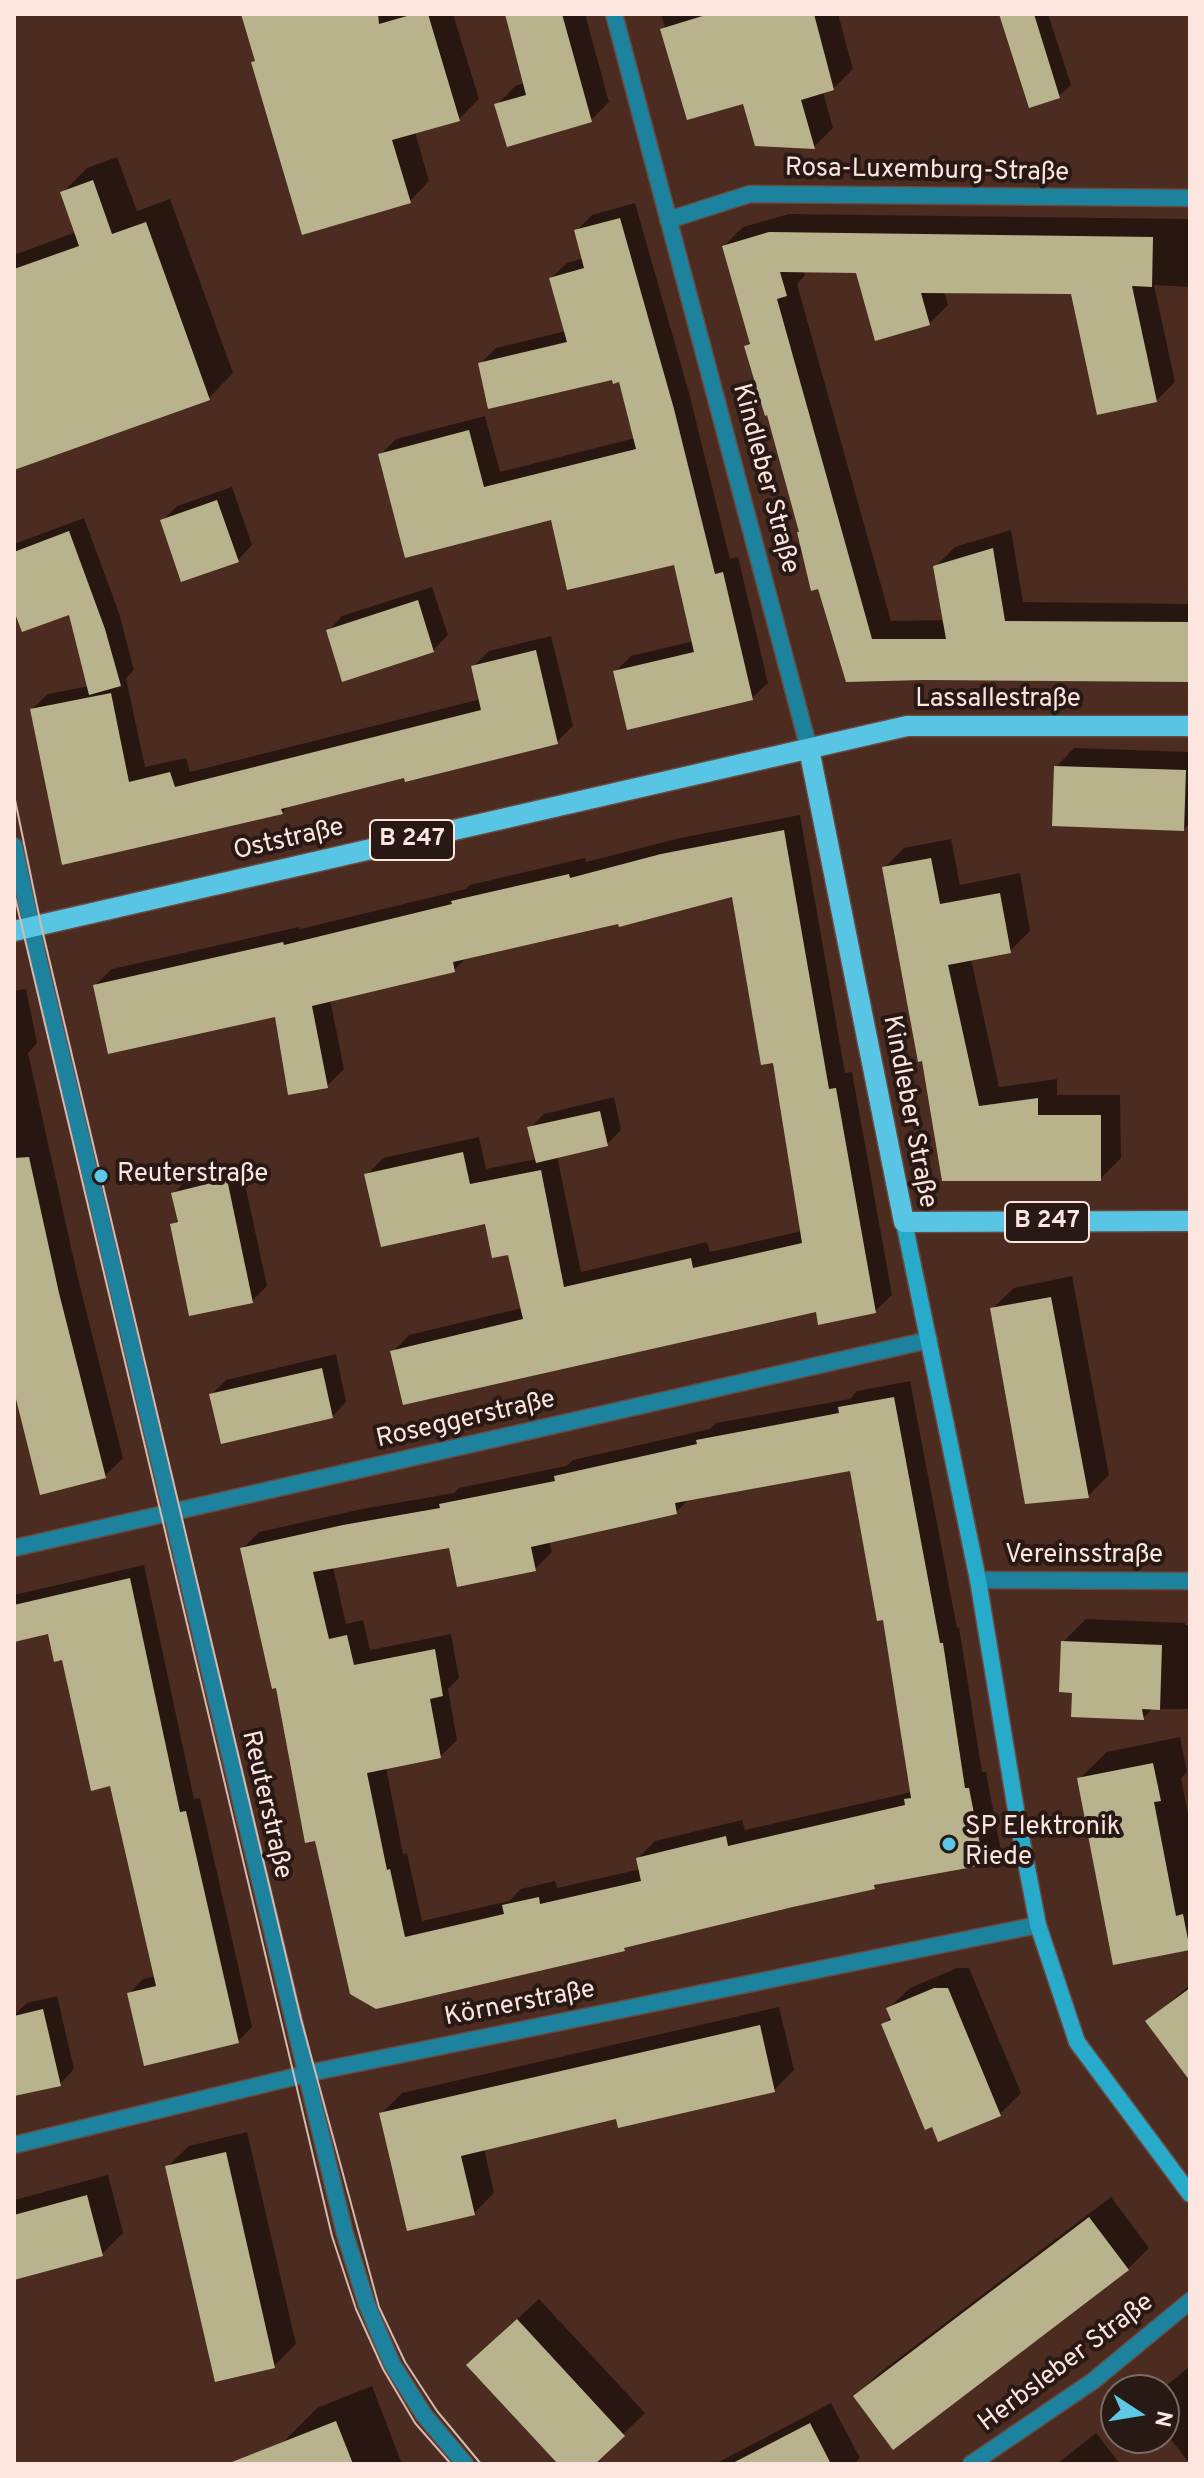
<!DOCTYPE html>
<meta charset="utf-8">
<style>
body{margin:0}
#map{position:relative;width:1204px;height:2478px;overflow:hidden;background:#4c2c21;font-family:Overpass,sans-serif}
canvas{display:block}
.frame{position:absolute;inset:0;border:16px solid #fbe5de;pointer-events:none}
.north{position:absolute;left:1100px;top:2374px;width:80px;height:80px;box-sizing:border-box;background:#281914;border:2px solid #7c6b65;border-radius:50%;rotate:102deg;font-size:22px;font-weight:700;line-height:32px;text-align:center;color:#fbe5de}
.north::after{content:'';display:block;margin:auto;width:28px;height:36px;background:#5cc7e7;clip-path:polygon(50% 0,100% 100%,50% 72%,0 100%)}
</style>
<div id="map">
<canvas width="1204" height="2478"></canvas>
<div class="frame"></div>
<div class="north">N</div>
</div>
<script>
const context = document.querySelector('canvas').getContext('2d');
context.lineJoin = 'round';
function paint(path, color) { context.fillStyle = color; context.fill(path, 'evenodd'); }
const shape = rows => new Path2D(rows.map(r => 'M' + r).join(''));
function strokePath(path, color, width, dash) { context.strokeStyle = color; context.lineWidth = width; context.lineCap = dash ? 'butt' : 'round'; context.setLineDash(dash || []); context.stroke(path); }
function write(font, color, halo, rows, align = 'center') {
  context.font = font + ' Overpass,sans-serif'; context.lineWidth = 8; context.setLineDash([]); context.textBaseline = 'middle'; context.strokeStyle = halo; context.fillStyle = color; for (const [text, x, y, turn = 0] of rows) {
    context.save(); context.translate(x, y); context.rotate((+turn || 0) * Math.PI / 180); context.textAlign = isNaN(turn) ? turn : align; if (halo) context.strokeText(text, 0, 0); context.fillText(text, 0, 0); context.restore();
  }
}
const shadow = shape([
 [247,14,453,14,479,99,459,119,415,132,429,181,410,201,256,60],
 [507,14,585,14,609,102,591,120,497,105,515,86,525,83],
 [661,14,838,14,853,69,833,89,823,92,833,128,814,147,745,101,662,29,665,27],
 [1001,14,1048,14,1071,85,1059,96],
 [117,157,137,211,170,199,233,373,209,398,14,468,14,255,76,232,62,193,87,168],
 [635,203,689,393,730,559,738,557,768,683,752,698,615,672,631,656,694,641,675,563,380,455,396,439,485,416,500,472,635,438,621,380,480,364,496,348,566,331,551,278,567,263,584,258,576,231,592,215],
 [789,214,1190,219,1190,287,1154,285,1175,382,1156,401,1072,292,944,291,948,305,929,324,858,271,804,270,805,275,797,284,891,621,945,620,936,566,955,547,1011,530,1023,602,1190,604,1190,680,847,680,746,346,751,341,724,246,743,227],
 [232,487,252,545,238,560,162,521,177,506],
 [84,518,119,613,134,670,126,678,145,767,186,758,190,772,481,699,473,667,489,651,551,636,573,726,557,742,290,804,282,813,63,862,32,709,48,694,89,686,70,612,14,605,14,544],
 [432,587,448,635,433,650,328,631,342,616],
 [1074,748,1190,752,1190,824,1183,829,1056,767],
 [800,815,845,1073,852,1072,892,1295,875,1311,817,1309,393,1352,409,1335,522,1308,510,1252,486,1221,367,1175,383,1158,479,1137,486,1169,537,1159,530,1128,544,1114,614,1097,621,1130,607,1144,557,1156,581,1272,707,1242,710,1252,802,1231,774,1061,733,895,467,957,454,970,330,999,344,1069,327,1086,276,1014,95,985,112,969,299,927,300,929,466,889,470,885,585,858,586,862,680,838],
 [951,839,960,885,1020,873,1030,931,1010,951,971,959,999,1087,1057,1079,1057,1095,1120,1095,1121,1158,1100,1179,944,1179,923,1059,884,868,904,848],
 [26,989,37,1043,28,1053,77,1274,123,1458,105,1476,14,1383,14,991],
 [241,1166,267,1286,252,1301,172,1225,179,1218,173,1194,188,1179],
 [1072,1276,1109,1475,1088,1496,992,1309,1014,1288],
 [336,1354,346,1402,332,1417,212,1394,226,1380],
 [910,1381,957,1628,959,1627,982,1772,986,1772,1000,1846,983,1863,880,1881,874,1888,376,2007,317,1838,242,1549,259,1532,362,1509,454,1493,459,1488,566,1466,573,1460,710,1429,716,1423,850,1399,857,1391],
 [851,1469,885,1618,912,1792,745,1830,742,1820,655,1841,638,1858,641,1869,557,1888,555,1881,521,1889,509,1901,422,1921,407,1853,403,1854,386,1767,440,1757,457,1740,448,1689,459,1678,451,1634,370,1650,363,1620,346,1624,333,1567,450,1546,535,1569,552,1552,549,1541,676,1512,690,1498],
 [144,1565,194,1799,200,1798,252,2027,238,2041,129,1994,143,1979,156,1976,112,1784,64,1657,49,1632,14,1640,14,1595],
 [1086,1619,1185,1623,1185,1625,1190,1625,1190,1709,1152,1709,1143,1718,1063,1642],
 [1180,1737,1187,1772,1181,1778,1190,1824,1189,1948,1079,1779,1107,1752],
 [957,1968,969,1968,1021,2093,1000,2114,884,2024,891,2017,888,2009,910,1988],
 [1190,1985,1190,2078,1148,2021],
 [57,1996,74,2069,60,2084,14,2094,14,2015,27,2003],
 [779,2007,794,2070,774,2090,617,2117,484,2148,494,2193,474,2213,382,2113,402,2093],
 [247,2132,296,2344,274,2366,167,2167,189,2146],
 [108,2175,123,2233,102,2254,14,2278,14,2200],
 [1111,2197,1149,2248,1128,2269,855,2396,877,2375],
 [539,2299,645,2413,592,2464,560,2464,490,2344],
 [1190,2366,1190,2464,1164,2431,1164,2390,1161,2390],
 [372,2386,402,2464,289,2464,281,2444,317,2408],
 [831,2403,860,2458,854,2464,715,2464],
 [1096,2433,1120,2464,1057,2464]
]);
const building = shape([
 [241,14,378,14,379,24,414,14,428,14,460,121,392,140,411,203,302,235,251,62,255,61],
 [505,14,562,14,592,122,507,147,494,104,526,95],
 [709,14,814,14,834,90,801,100,815,149,755,146,743,104,687,120,660,29],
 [999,14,1034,14,1060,98,1029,108],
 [93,180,112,234,146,222,210,400,14,470,14,269,79,246,60,192],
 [620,218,674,409,715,574,723,572,753,700,627,730,613,671,694,652,674,565,567,590,551,520,405,558,378,454,469,430,484,487,636,449,619,382,613,384,612,380,488,409,478,363,567,342,549,278,584,268,574,230],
 [769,232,1153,237,1152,287,1132,286,1157,402,1097,415,1071,294,921,293,930,325,875,341,856,273,780,272,787,296,777,299,872,639,946,639,933,566,993,548,1005,621,1190,622,1190,682,923,680,846,682,818,589,811,591,797,532,799,532,767,415,765,416,744,346,750,344,722,246],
 [217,500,239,562,181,582,160,520],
 [69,531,105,629,121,686,89,695,69,615,22,632,14,611,14,552],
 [418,600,434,652,342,682,326,630],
 [536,650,558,744,405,782,404,778,281,809,283,814,62,865,30,709,111,693,129,782,170,772,175,787,481,710,471,666],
 [1054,766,1186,770,1184,831,1052,826],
 [784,830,829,1089,836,1088,876,1313,818,1325,816,1312,403,1405,390,1351,523,1319,508,1255,492,1258,485,1224,381,1247,364,1174,463,1152,470,1184,541,1170,564,1287,691,1258,693,1268,802,1243,773,1063,761,1065,732,897,619,927,618,924,453,962,455,972,312,1006,328,1088,288,1095,275,1017,108,1054,93,985,283,942,284,945,452,904,451,901,569,874,570,878,661,854],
 [931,858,940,904,1000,893,1011,953,948,965,979,1106,1038,1098,1038,1115,1101,1115,1101,1181,942,1181,922,1061,918,1062,882,867],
 [600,1111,608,1146,536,1163,527,1127],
 [29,1157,59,1293,106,1478,40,1495,14,1391,14,1158],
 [227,1179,253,1303,189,1316,170,1224,178,1222,171,1193],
 [1051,1297,1089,1498,1025,1504,990,1308],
 [322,1368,333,1418,221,1444,209,1394],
 [894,1397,940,1643,943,1643,965,1788,969,1788,984,1865,874,1885,875,1889,793,1907,624,1948,625,1951,376,2009,350,1994,315,1841,305,1843,276,1688,272,1689,240,1548,343,1525,440,1508,439,1504,555,1481,554,1476,697,1444,696,1440,839,1413,838,1407],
 [850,1471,877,1621,883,1620,911,1798,904,1799,905,1805,728,1846,726,1836,636,1858,641,1881,540,1904,539,1897,502,1905,504,1914,405,1937,390,1869,387,1870,367,1773,441,1758,430,1699,443,1696,435,1649,354,1665,347,1635,329,1639,313,1572,449,1548,457,1587,536,1571,531,1547,677,1514,675,1503],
 [130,1578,180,1812,186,1811,239,2043,144,2066,127,1993,156,1986,110,1786,91,1791,62,1660,54,1662,48,1634,14,1642,14,1605],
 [1061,1641,1162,1645,1160,1710,1142,1709,1144,1720,1071,1717,1072,1693,1059,1692],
 [1153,1763,1161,1801,1154,1802,1176,1916,1183,1914,1190,1950,1113,1965,1077,1778],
 [934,1988,948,1988,1001,2116,938,2142,932,2127,925,2130,881,2024,891,2020,886,2008],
 [1190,1988,1190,2081,1145,2021],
 [43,2009,61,2086,14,2096,14,2016],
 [760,2025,775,2092,618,2128,616,2119,461,2156,475,2215,407,2231,379,2113],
 [226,2152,275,2368,215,2382,165,2166],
 [87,2195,103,2256,14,2280,14,2215],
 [1089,2217,1129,2270,893,2450,853,2396],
 [517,2319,625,2436,595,2464,558,2464,466,2365],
 [336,2421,353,2464,232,2464,232,2462],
 [810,2423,831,2464,731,2464]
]);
const street = shape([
 [614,14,809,749],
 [668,220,750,194,1190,198],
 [14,846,38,957,345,2234,367,2305,392,2364,424,2415,465,2464],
 [14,1548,929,1340],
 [978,1580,1190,1581],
 [14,2145,314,2072,1038,1925],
 [971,2464,1093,2381,1190,2301]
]);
const secondary = shape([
 [904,1222,978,1580,1017,1816,1038,1925,1077,2042,1190,2194]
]);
const primary = shape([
 [809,749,904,1222,1190,1221],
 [14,931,907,726,1190,726]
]);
const tram = shape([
 [14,795,41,925,301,2019,379,2307,405,2362,437,2411,481,2464],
 [14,893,332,2236,356,2309,383,2369,415,2423,451,2464]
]);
const markers = [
 [101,1176,8,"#5cc7e7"],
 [949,1844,8,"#5cc7e7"]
];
const shields = [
 [412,840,84],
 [1047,1222,84]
];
const shieldNames = [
 ["B 247",412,840],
 ["B 247",1047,1222]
];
const streetNames = [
 ["Rosa-Luxemburg-Straße",927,172,1],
 ["Kindleber Straße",764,479,75],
 ["Lassallestraße",998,701],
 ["Oststraße",289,841,-13],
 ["Kindleber Straße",908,1112,79],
 ["Roseggerstraße",466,1421,-13],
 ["Vereinsstraße",1084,1557],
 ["Reuterstraße",265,1805,77],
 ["Körnerstraße",520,2005,-11],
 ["Herbsleber Straße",1067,2364,-37]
];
const poiNames = [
 ["Reuterstraße",117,1176],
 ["SP Elektronik",965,1829],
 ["Riede",965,1859]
];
paint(shadow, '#0007');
paint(building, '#b8b38d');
strokePath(street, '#684a3f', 19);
strokePath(secondary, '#684a3f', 19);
strokePath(primary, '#684a3f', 23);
strokePath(street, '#1c829d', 16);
strokePath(secondary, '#28aacb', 16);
strokePath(primary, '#58c5e5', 20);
strokePath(tram, '#d2b9b1', 2);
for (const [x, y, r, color] of markers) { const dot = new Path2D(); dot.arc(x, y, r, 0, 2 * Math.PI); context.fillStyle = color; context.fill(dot); strokePath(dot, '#281914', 3); }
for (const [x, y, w] of shields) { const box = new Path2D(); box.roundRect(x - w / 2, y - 20, w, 40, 6); context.fillStyle = '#281914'; context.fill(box); strokePath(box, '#fbe5de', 2); }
write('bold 24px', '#fbe5de', null, shieldNames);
write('26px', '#fbe5de', '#281914', streetNames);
write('26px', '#fbe5de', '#281914', poiNames, 'left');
</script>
